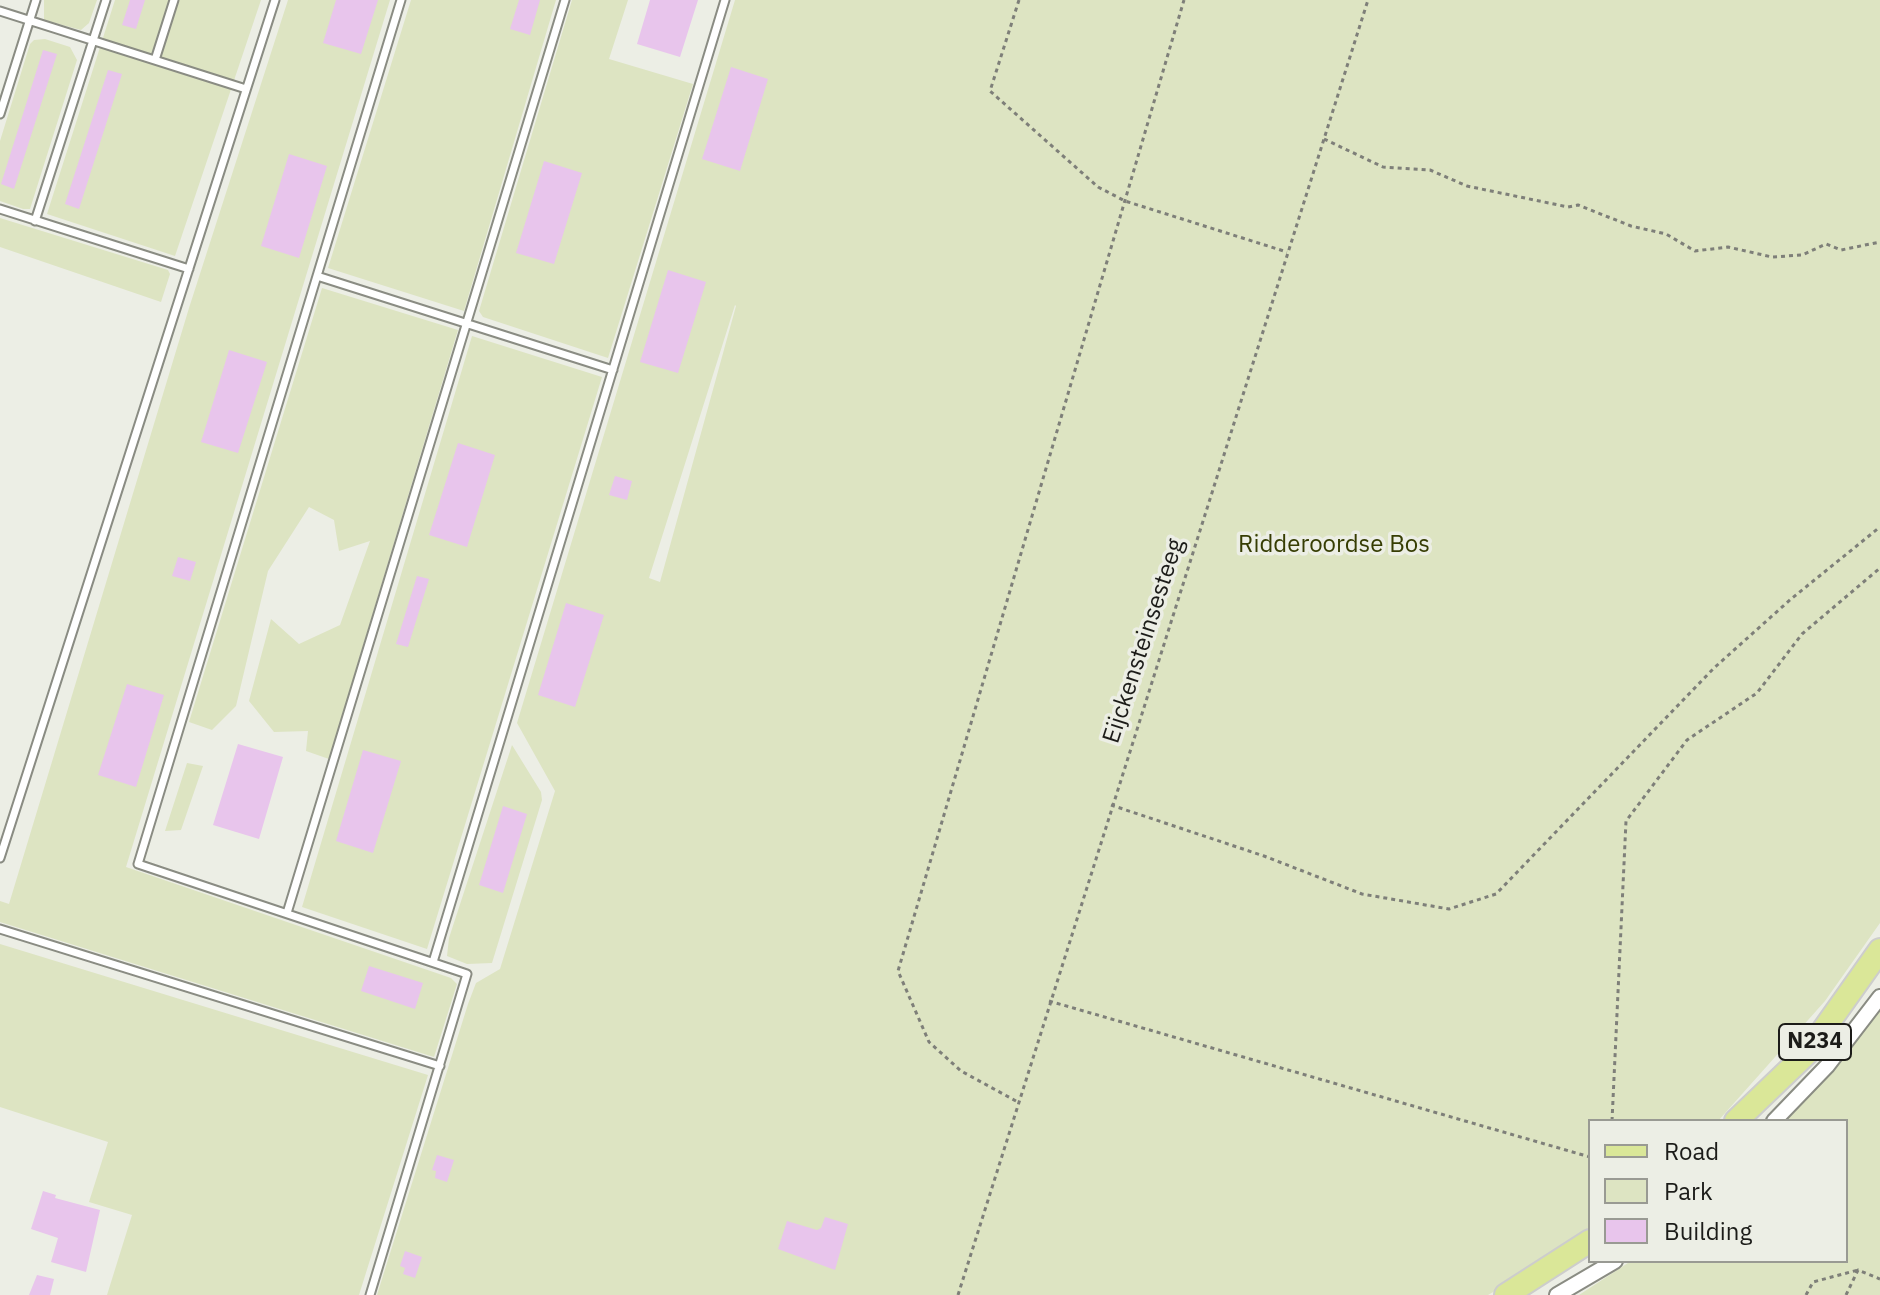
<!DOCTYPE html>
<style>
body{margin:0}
#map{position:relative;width:1880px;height:1295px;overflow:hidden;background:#eceee5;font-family:"IBM Plex Sans",sans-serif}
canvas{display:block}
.legend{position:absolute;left:1588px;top:1119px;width:260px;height:144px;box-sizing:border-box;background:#eceee5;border:2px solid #999a93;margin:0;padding:10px 14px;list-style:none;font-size:24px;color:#1c1c19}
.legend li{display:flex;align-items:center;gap:16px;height:40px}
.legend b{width:40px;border:2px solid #999a93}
</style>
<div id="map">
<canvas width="1880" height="1295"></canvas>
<ul class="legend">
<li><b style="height:10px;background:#dae798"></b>Road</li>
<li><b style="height:22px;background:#dde4c2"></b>Park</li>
<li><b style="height:22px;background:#e8c5ec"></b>Building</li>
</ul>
</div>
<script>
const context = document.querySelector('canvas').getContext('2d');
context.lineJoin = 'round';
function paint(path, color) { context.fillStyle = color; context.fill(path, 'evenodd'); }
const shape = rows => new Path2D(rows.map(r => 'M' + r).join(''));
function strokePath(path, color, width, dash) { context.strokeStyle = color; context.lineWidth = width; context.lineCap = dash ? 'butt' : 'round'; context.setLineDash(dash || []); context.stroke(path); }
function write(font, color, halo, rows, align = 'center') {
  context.font = font + ' "IBM Plex Sans",sans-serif'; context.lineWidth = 7; context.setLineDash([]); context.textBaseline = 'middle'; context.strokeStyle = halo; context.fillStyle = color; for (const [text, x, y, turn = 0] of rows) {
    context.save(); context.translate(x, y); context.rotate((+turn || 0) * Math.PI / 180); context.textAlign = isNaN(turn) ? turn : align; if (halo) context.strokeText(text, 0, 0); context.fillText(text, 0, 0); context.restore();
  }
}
const green = shape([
 [44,0,97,0,89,23,81,30,44,20],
 [115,0,261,0,175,256,47,214],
 [288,0,390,0,126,867,451,978,457,984,434,1057,0,922,0,901,9,904,189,308],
 [411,0,556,0,464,311,328,268],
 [572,0,628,0,609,59,693,84,608,358,483,317,479,311],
 [735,0,1880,0,1880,923,1825,1001,1718,1121,1590,1121,1590,1231,1551,1258,1488,1295,377,1295,468,1004,476,983,500,969,555,791,517,723],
 [735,305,736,306,660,582,649,578],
 [45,39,70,47,77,60,30,209,23,209,0,201,0,141,30,44,34,40],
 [0,218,168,270,170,274,161,302,0,247],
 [322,288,458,330,329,759,306,751,308,731,274,732,249,701,271,619,299,644,340,625,370,541,339,551,334,520,309,507,268,571,236,706,212,730,189,722],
 [472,336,602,377,427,949,302,907],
 [512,745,541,792,542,800,492,963,467,964,447,956,449,938],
 [187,763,203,766,181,830,165,831],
 [0,944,428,1075,359,1295,107,1295,132,1215,89,1202,108,1142,0,1107],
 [1880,1008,1880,1295,1579,1295,1631,1261,1846,1261,1846,1121,1782,1121,1818,1085]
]);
const building = shape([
 [130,0,145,0,136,29,122,25],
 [336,0,378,0,361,54,323,43],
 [519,0,540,0,530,35,510,29],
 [650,0,698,0,680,57,637,44],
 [43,50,57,54,14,189,1,184],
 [731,67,768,79,740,171,702,159],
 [108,70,122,74,79,209,65,204],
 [289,154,327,166,299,258,261,246],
 [544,161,582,173,554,264,516,253],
 [668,270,706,282,678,373,640,362],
 [229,350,267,362,238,453,201,442],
 [458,443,495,455,467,547,429,535],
 [615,476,632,481,627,500,609,495],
 [178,557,196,562,190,581,172,576],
 [417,576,429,579,408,647,396,644],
 [566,603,604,615,575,707,538,695],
 [127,684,164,695,136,787,98,775],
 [238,744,283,757,259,839,213,825],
 [363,750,401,761,373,853,336,841],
 [503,806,527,814,503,893,479,885],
 [369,966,423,983,415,1009,361,991],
 [437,1155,454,1160,447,1182,435,1178,436,1171,432,1170],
 [43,1191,56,1195,55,1198,100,1210,86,1272,51,1262,58,1238,31,1229],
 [825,1217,848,1224,835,1270,778,1249,787,1221,817,1230,821,1228],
 [405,1251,422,1257,415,1278,403,1274,405,1268,400,1266],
 [37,1275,54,1279,50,1295,29,1295]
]);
const path = shape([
 [1019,0,990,91,1098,187,1125,201,1287,252],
 [1324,139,1383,167,1430,170,1467,186,1568,207,1578,205,1631,226,1666,234,1695,251,1728,247,1772,257,1802,255,1826,244,1841,250,1880,242],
 [1111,805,1264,856,1362,894,1449,909,1496,894,1714,668,1791,599,1880,527],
 [1049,1001,1590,1157],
 [1016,1101,961,1071,929,1042,898,971,1184,0],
 [1612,1121,1626,821,1687,740,1757,693,1802,634,1880,568],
 [958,1295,1368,0],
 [1806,1295,1813,1282,1858,1270],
 [1846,1295,1858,1270,1880,1279]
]);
const service = shape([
 [0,11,246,89],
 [155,60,174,0],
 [0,114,36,0],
 [0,209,189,269],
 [35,221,106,0],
 [317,276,613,370],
 [0,858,275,0],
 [287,913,565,0],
 [0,929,440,1066],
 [433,962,725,0],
 [370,1295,467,974,138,864,401,0]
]);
const minor = shape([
 [1774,1121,1827,1066,1880,997],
 [1557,1295,1615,1261]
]);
const primary = shape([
 [1736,1121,1807,1053,1880,950],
 [1506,1295,1590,1241]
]);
const shields = [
 [1815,1042,72]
];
const shieldNames = [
 ["N234",1815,1042]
];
const parkNames = [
 ["Ridderoordse Bos",1334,545]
];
const streetNames = [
 ["Eijckensteinsesteeg",1144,641,-72]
];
paint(green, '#dde4c2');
paint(building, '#e8c5ec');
strokePath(service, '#8a8c83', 11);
strokePath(minor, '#8a8c83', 18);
strokePath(primary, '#cdcdcc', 26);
strokePath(path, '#7e7f79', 3, [4, 4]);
strokePath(service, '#fff', 7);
strokePath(minor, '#fff', 14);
strokePath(primary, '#dae798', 22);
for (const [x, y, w] of shields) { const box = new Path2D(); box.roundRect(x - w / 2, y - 18, w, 36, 6); context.fillStyle = '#eceee5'; context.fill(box); strokePath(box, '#1c1c19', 2); }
write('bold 22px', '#1c1c19', null, shieldNames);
write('24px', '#363d03', '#eceee5', parkNames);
write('24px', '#1c1c19', '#eceee5', streetNames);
</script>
